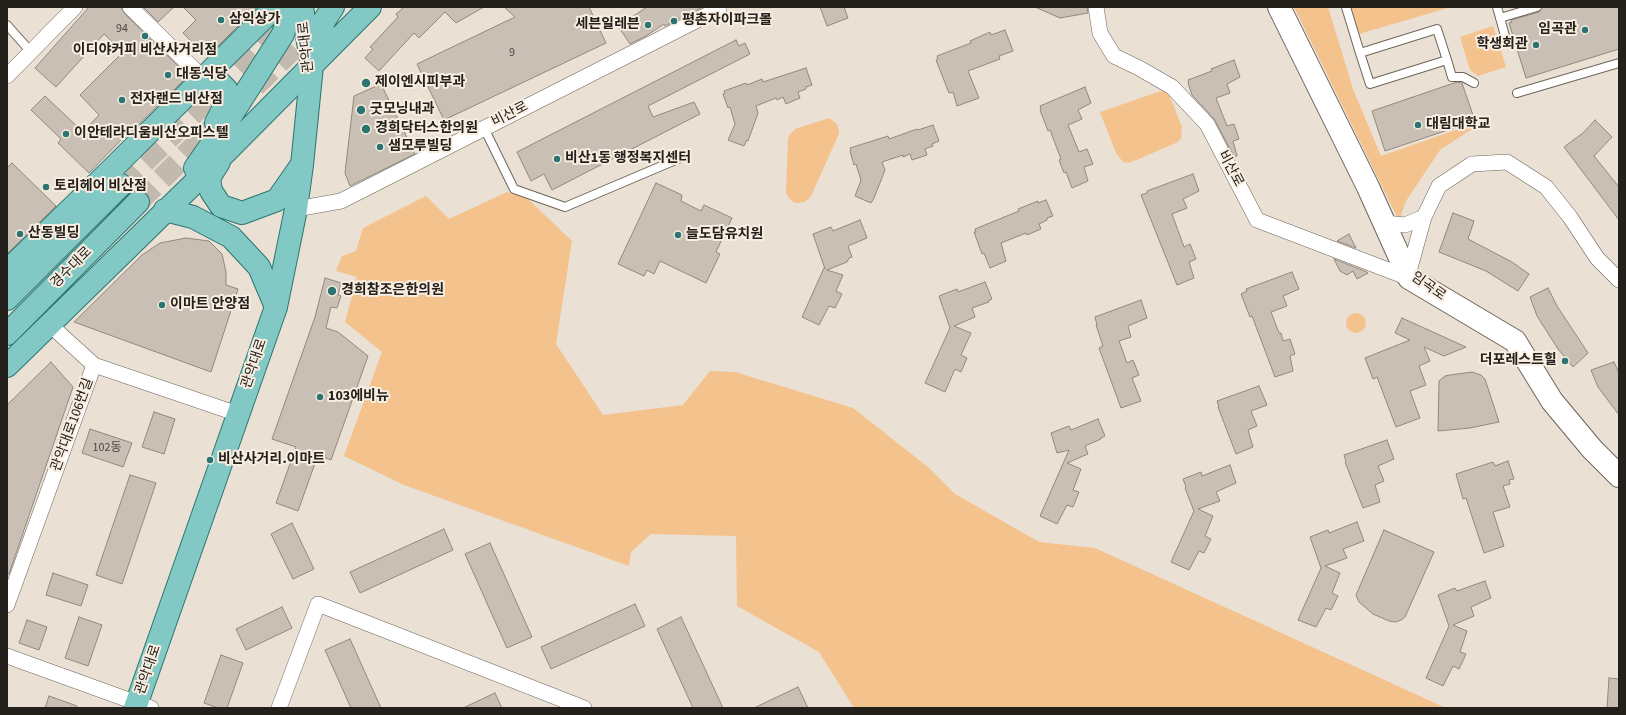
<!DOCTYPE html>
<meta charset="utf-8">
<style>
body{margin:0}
#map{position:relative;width:1626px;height:715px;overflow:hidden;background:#eae0d4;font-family:"Source Sans 3",sans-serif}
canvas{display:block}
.frame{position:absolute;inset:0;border:8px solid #24201c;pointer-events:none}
</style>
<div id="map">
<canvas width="1626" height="715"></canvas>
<div class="frame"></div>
</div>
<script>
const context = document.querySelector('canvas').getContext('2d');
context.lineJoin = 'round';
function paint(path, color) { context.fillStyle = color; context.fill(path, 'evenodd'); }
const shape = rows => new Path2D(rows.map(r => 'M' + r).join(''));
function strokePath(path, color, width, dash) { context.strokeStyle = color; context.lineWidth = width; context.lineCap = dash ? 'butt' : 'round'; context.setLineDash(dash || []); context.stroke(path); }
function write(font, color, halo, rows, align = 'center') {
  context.font = font + ' "Source Sans 3","Noto Sans KR",sans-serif'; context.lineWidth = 4; context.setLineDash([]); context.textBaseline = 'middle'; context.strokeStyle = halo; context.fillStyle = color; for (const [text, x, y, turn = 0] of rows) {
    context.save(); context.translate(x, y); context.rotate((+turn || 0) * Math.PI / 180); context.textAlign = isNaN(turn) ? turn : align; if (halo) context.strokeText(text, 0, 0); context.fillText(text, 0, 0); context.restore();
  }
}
const green = shape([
 [1294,7,1328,7,1353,89,1381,156,1473,124,1475,127,1440,150,1406,201,1399,221],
 [1351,7,1451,7,1359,34],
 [1493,26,1506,67,1478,76,1470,70,1460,37],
 [1161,91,1168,92,1182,127,1181,138,1178,142,1134,161,1128,163,1123,162,1116,153,1100,112],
 [829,118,837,124,839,131,838,136,811,196,805,202,797,203,793,202,788,197,786,192,788,139,790,134,795,129],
 [507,192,528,199,572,241,556,344,603,415,683,405,710,371,735,372,853,408,928,467,955,494,1039,542,1095,548,1446,708,854,708,819,652,737,606,736,536,651,534,631,552,629,566,404,485,344,456,382,352,345,322,357,277,336,271,342,256,356,251,363,228,426,196,449,219],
 '1346 323a10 10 0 1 1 20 0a10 10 0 1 1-20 0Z'
]);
const building = shape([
 [89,7,121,7,124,13,188,76,123,140,122,139,89,173,58,143,61,139,31,110,45,96,83,132,99,115,80,95,123,52,104,34,56,87,35,68,89,7],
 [143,7,174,7,158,22,143,7],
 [183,7,257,7,207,57,183,33,196,20,183,7],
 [404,7,484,7,456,23,445,12,419,38,414,33,379,71,365,58,373,49,370,47,398,17,396,14,404,7],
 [504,7,589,7,606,43,444,120,417,64,515,17,504,7],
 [647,7,703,7,665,26,664,24,646,36,630,44,618,26,647,7],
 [820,7,844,7,848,18,827,26,820,7],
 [1035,7,1087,7,1088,13,1060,18,1035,7],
 [1542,7,1619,7,1619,49,1526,78,1509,23,1512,22,1511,20,1539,12,1542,7],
 [1005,30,1013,51,999,56,1000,59,968,71,979,98,957,106,953,92,949,93,936,60,938,59,937,56,971,43,970,41,990,32,991,35,1005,30],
 [736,40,739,46,745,43,750,54,648,106,653,117,694,102,700,114,552,190,544,174,531,181,517,152,736,40],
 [1234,60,1240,77,1227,84,1230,93,1216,98,1227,126,1234,124,1239,139,1233,141,1237,156,1234,157,1215,120,1192,95,1188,83,1189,82,1188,80,1212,71,1211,69,1234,60],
 [806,68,812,85,806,87,806,89,798,92,800,98,786,104,783,97,777,100,776,98,756,106,758,113,748,141,747,140,744,146,728,140,735,124,730,107,728,108,723,94,725,93,724,91,746,83,747,85,762,79,763,82,806,68],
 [1457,82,1462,83,1475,121,1385,151,1372,111,1457,82],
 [381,84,415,154,350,186,345,173,354,96,381,84],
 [1085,87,1091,103,1078,110,1082,119,1068,125,1079,152,1087,149,1093,164,1084,167,1088,181,1072,188,1066,172,1064,173,1059,160,1061,159,1050,130,1048,131,1040,110,1041,109,1040,106,1085,87],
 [1595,120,1612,137,1594,156,1619,187,1619,220,1564,147,1583,133,1595,120],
 [933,125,939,141,932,144,933,146,925,149,927,155,912,160,910,154,903,157,903,155,882,162,885,170,874,198,871,203,855,196,861,180,856,164,854,165,850,151,851,150,850,148,888,136,889,139,917,129,918,130,933,125],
 [12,163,56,206,7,254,7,168,12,163],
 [1193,174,1199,191,1183,199,1187,208,1172,214,1184,247,1190,244,1196,259,1189,262,1194,278,1177,285,1141,195,1147,193,1147,191,1193,174],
 [656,183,682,195,681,201,701,211,704,205,732,218,716,252,720,254,706,283,660,261,654,274,647,270,644,276,618,264,656,183],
 [1046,200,1053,216,1047,218,1047,220,1039,224,1041,229,1027,235,1026,233,1001,243,1006,261,990,268,984,253,982,254,974,232,976,232,975,229,1019,211,1018,209,1038,201,1038,203,1046,200],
 [1453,213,1474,221,1468,239,1512,262,1529,274,1518,291,1486,271,1439,252,1453,213],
 [860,220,867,238,848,246,852,257,849,258,847,262,827,270,843,275,836,291,842,294,835,308,829,306,819,325,802,317,824,268,825,269,813,234,831,227,833,231,860,220],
 [1349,234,1356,248,1337,241,1349,234],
 [186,238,209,241,222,254,226,272,226,285,238,289,211,372,74,322,142,255,160,243,186,238],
 [1334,259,1367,272,1368,273,1357,279,1353,271,1347,275,1340,271,1334,259],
 [1292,272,1299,289,1283,296,1287,306,1271,312,1279,333,1281,333,1283,341,1290,339,1295,354,1290,356,1293,371,1275,377,1252,316,1250,317,1241,294,1247,291,1246,289,1292,272],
 [325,278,341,283,338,295,341,296,337,308,331,307,326,328,338,332,368,356,331,460,318,455,298,511,276,503,296,447,272,439,315,317,325,278],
 [985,282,992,299,988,301,989,302,972,308,975,317,954,326,971,333,961,355,967,358,961,372,955,369,945,392,925,383,950,328,939,296,957,289,958,292,985,282],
 [1548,288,1557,306,1588,353,1573,367,1558,349,1537,316,1530,297,1548,288],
 [1141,300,1147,318,1128,326,1131,337,1119,341,1127,363,1133,360,1139,375,1132,378,1141,401,1121,408,1099,348,1103,346,1096,325,1097,325,1095,317,1141,300],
 [1402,318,1466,347,1444,356,1424,347,1430,361,1419,366,1426,385,1410,391,1420,418,1396,427,1377,377,1373,379,1365,358,1410,340,1395,333,1402,318],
 [51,362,73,387,11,568,9,574,7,574,7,405,51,362],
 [1614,362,1619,373,1619,415,1598,387,1591,370,1614,362],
 [1472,372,1481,375,1485,379,1499,422,1470,428,1438,431,1439,381,1445,376,1450,375,1472,372],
 [1259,386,1267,405,1251,411,1257,426,1248,430,1253,447,1236,454,1218,407,1219,407,1217,401,1259,386],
 [154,412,175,419,164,454,142,447,154,412],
 [1098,419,1105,436,1101,438,1101,439,1085,446,1088,454,1067,463,1081,469,1073,490,1079,492,1073,507,1067,505,1057,524,1040,516,1069,450,1057,453,1051,433,1069,426,1071,430,1098,419],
 [90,429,132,443,123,467,82,453,90,429],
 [1387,440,1394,459,1378,466,1384,481,1375,485,1380,502,1363,508,1345,462,1346,461,1344,455,1387,440],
 [1508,461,1514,479,1509,480,1510,484,1503,486,1510,507,1493,512,1504,546,1484,553,1466,498,1463,499,1456,474,1493,462,1495,466,1508,461],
 [1230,465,1236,483,1216,492,1220,501,1198,509,1213,516,1205,536,1211,539,1204,553,1199,551,1189,570,1171,562,1194,511,1185,488,1186,487,1183,479,1201,472,1202,476,1230,465],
 [130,475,156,483,122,584,96,575,130,475],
 [1357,522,1364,541,1343,549,1347,558,1325,566,1340,573,1332,593,1338,596,1331,610,1326,608,1316,627,1298,620,1321,568,1310,537,1328,530,1329,533,1357,522],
 [292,523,314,569,293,579,271,534,292,523],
 [444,529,453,550,360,593,350,572,444,529],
 [1384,530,1434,552,1405,617,1401,620,1396,622,1389,621,1373,614,1359,602,1356,595,1384,530],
 [490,543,532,637,507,648,465,554,490,543],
 [53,573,88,585,81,606,46,595,53,573],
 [1485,581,1491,598,1471,607,1474,616,1453,625,1467,631,1460,652,1466,654,1459,669,1453,666,1443,686,1426,678,1449,626,1438,595,1455,588,1457,591,1485,581],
 [635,604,645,626,551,669,541,647,635,604],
 [282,607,292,628,246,650,236,629,282,607],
 [79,617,102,625,88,666,65,658,79,617],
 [681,617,723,708,693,708,657,629,681,617],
 [27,620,47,627,39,650,19,643,27,620],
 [350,639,381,708,351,708,325,650,350,639],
 [221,655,243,663,227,708,218,708,204,703,221,655],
 [1609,678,1619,679,1619,708,1607,708,1609,678],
 [798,687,808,708,754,708,798,687],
 [495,693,502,708,463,708,495,693],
 [49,696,77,706,77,708,45,708,49,696]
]);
const primaryTunnel = shape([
 [255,86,319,23],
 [121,185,285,23],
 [138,202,224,117]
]);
const lane = shape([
 [1346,7,1360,53,1370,84,1447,60,1437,29,1360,53],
 [1497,7,1507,43],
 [1500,18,1537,7],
 [7,25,31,52],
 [1447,60,1452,77,1463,77,1474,83],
 [1517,93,1619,63],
 [484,128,514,189,565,207,678,159]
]);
const street = shape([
 [130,7,204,79],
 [1096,7,1100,33,1114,56,1139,68,1172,87,1207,124,1257,220,1409,278],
 [7,76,75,7],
 [296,209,341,201,719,9,719,7],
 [1384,223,1405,225,1424,217],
 [1408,275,1424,217,1439,186,1472,164,1507,162,1546,187,1570,217,1597,258,1619,280],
 [49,324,94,365],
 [7,605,94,365,238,414],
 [7,656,151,708],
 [279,708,318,604,584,708]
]);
const secondary = shape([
 [1279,7,1368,187,1409,278,1515,341,1552,401,1592,449,1619,476]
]);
const primary = shape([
 [313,59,324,21,333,7],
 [204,79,217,80,226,89,226,103,216,123],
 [219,162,209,178,211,191,221,206,242,213,277,200,300,167],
 [195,168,227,122,283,34,291,7],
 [165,210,193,217,231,237,259,267,276,307],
 [7,271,112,169,275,7],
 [7,299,121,185],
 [7,334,138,202],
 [7,366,227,151,370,7],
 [135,708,276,307,296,209,302,165,312,66,302,7]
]);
const markers = [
 [221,20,4,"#2b7471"],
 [674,21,4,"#2b7471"],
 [648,25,4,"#2b7471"],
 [1585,30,4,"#2b7471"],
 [145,36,4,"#2b7471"],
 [1536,45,4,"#2b7471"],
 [168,75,4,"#2b7471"],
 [366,83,5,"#2b7471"],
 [122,100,4,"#2b7471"],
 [361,110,5,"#2b7471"],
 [1418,125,4,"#2b7471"],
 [366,129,5,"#2b7471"],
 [66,134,4,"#2b7471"],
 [380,147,4,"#2b7471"],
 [557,159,4,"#2b7471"],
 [46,187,4,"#2b7471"],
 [20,234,4,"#2b7471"],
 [678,235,4,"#2b7471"],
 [332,291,5,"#2b7471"],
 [162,305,4,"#2b7471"],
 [1565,361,4,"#2b7471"],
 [320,397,4,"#2b7471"],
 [210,460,4,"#2b7471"]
];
const numberNames = [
 ["94",122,29],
 ["9",512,53],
 ["102동",107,448]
];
const poiNames = [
 ["삼익상가",229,20],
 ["평촌자이파크몰",682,21],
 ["세븐일레븐",640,25,"right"],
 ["임곡관",1577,30,"right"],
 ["학생회관",1528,45,"right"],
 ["이디야커피 비산사거리점",145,51,"center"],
 ["대동식당",176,75],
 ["제이엔시피부과",375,83],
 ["전자랜드 비산점",130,100],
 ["굿모닝내과",370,110],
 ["대림대학교",1426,125],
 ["경희닥터스한의원",375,129],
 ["이안테라디움비산오피스텔",74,134],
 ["샘모루빌딩",388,147],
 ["비산1동 행정복지센터",565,159],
 ["토리헤어 비산점",54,187],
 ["산동빌딩",28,234],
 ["늘도담유치원",686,235],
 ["경희참조은한의원",341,291],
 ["이마트 안양점",170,305],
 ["더포레스트힐",1557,361,"right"],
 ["103에비뉴",328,397],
 ["비산사거리.이마트",218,460]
];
const streetNames = [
 ["관악대로",307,47,-96],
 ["비산로",510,115,-27],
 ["비산로",1230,169,62],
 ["경수대로",72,268,-45],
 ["임곡로",1428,287,35],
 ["관악대로",255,364,-71],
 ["관악대로106번길",73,425,-70],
 ["관악대로",149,670,-71]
];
paint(green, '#f4c28c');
paint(building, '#cabfb4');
strokePath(building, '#92887d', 1);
strokePath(primaryTunnel, '#c2baaf', 22, [22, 11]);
strokePath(lane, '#6e655b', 10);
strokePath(street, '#6e655b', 16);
strokePath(secondary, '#6e655b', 24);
strokePath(primary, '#2b7671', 24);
strokePath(lane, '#fff', 8);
strokePath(street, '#fff', 15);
strokePath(secondary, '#fff', 22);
strokePath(primary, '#82c8c5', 22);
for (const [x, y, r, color] of markers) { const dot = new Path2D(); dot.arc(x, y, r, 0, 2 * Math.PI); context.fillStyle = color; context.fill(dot); strokePath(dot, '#f8ede1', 1.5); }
write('12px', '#4e4842', null, numberNames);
write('bold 14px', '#24201c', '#f8ede1', poiNames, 'left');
write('14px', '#24201c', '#f8ede1', streetNames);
</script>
